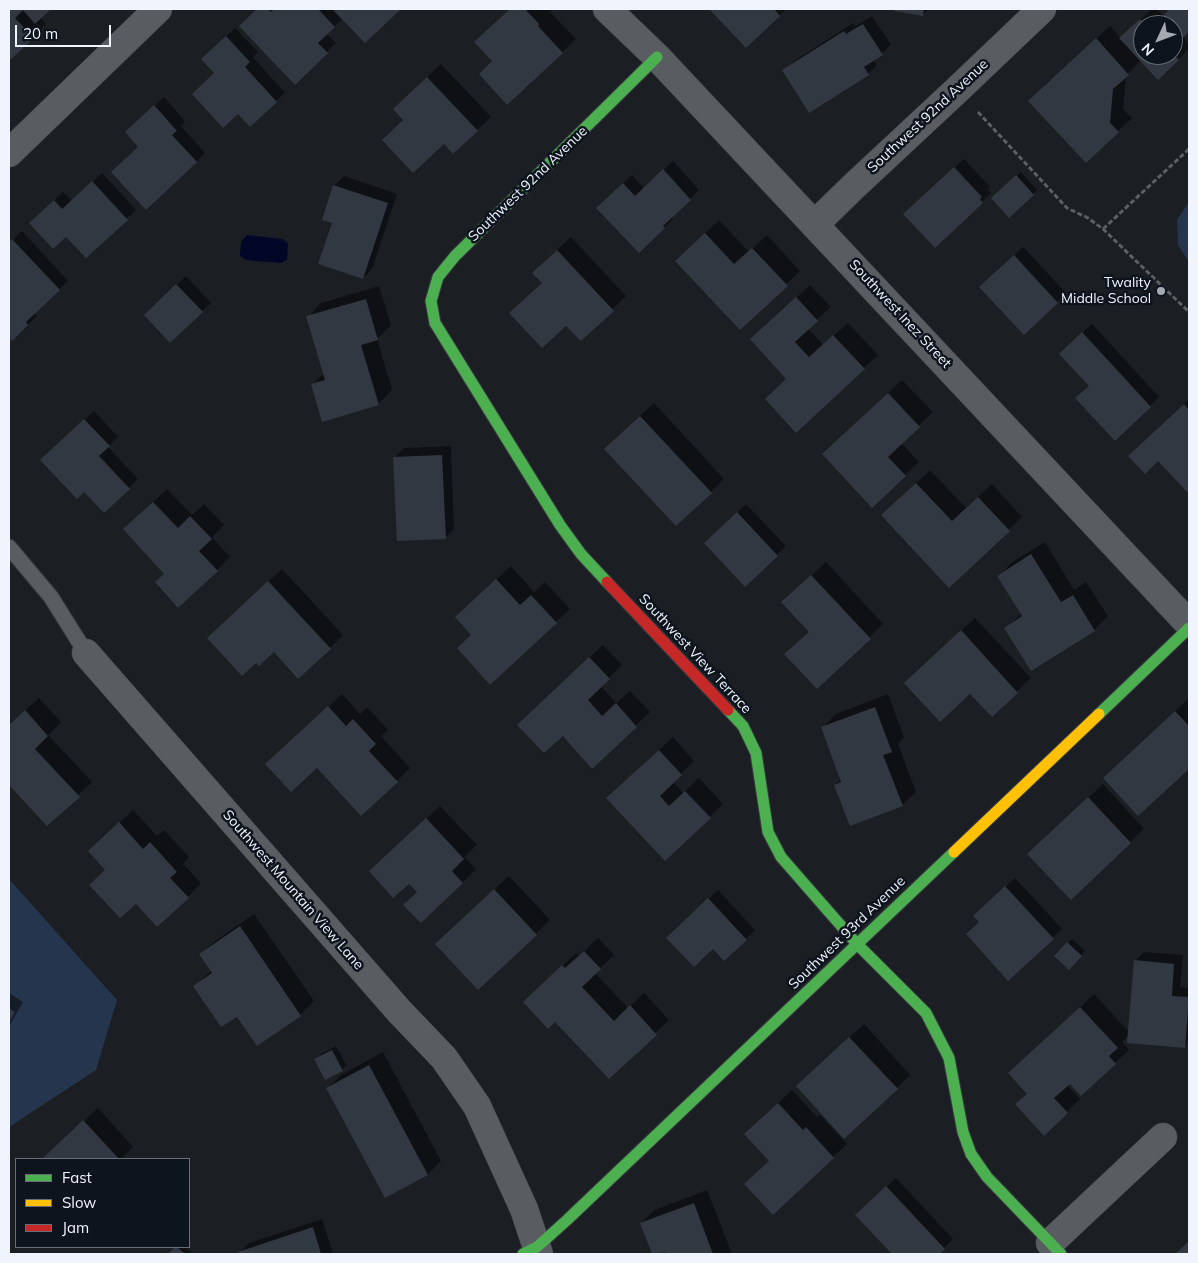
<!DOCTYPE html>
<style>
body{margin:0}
#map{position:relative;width:1198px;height:1263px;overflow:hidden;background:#1b1f24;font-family:Mulish,sans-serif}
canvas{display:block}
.frame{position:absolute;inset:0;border:10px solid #f0f5fd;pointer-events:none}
.legend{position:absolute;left:15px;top:1158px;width:175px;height:90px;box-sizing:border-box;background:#0e141e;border:1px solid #686e77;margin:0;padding:6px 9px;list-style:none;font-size:15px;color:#f0f5fd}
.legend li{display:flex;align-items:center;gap:10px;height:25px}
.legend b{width:25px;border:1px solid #686e77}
.north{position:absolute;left:1133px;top:15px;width:50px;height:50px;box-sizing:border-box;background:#0e141e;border:1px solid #686e77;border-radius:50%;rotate:227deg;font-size:14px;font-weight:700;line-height:20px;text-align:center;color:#f0f5fd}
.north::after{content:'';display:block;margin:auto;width:18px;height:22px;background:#a5aab1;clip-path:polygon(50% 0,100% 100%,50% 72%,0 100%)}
.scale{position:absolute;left:15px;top:25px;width:96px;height:22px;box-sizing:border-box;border:2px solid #f0f5fd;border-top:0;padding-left:6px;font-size:15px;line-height:18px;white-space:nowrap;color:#f0f5fd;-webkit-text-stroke:4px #0e141e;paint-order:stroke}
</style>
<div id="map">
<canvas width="1198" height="1263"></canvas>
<div class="frame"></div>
<ul class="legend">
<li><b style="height:6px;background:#4caf50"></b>Fast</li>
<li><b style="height:6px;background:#ffc107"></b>Slow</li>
<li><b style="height:6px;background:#c62828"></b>Jam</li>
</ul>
<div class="north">N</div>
<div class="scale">20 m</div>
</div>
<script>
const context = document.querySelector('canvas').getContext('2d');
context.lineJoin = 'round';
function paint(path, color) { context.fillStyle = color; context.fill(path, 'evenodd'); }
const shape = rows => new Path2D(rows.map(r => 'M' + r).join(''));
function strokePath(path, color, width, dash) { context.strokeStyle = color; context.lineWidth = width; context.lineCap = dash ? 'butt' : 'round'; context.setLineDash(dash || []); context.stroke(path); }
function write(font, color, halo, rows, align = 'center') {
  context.font = font + ' Mulish,sans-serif'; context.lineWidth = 5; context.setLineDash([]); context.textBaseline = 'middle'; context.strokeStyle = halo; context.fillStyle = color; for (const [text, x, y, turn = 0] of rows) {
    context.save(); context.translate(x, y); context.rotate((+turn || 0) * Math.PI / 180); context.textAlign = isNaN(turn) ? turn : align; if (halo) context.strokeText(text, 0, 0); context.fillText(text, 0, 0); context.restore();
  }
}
const green = shape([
 [1189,202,1189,262,1178,245,1177,220],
 [9,879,117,1000,96,1070,9,1127]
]);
const water = shape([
 [247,235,283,239,288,244,287,260,281,263,246,260,240,256,241,242]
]);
const shadow = shape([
 [9,9,50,9,40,17,46,24,9,60],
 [259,9,399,9,365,41,343,18,327,34,336,43,295,83,241,26],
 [511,9,550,9,552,10,550,12,576,39,562,52,494,61,490,29],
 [710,9,786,9,746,47],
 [896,9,929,9,923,15,895,10],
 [1152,9,1157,9,1163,16,1169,11,1167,9,1189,9,1189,32,1188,31,1182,36,1189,44,1189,48,1178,60,1141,60,1126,76,1123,109,1132,118,1118,131,1043,88,1110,26,1121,38],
 [1143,25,1173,25,1173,55,1143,55],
 [872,16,891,45,874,60,877,65,868,74,784,71,793,62,853,23,856,26],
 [235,28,258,52,253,57,285,93,276,101,216,73,212,50],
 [441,64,491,117,477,130,444,143,404,119,408,95],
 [164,97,185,121,181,126,205,153,196,162,139,146,135,124],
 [964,159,990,187,988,190,991,193,935,246,914,205],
 [673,161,699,190,671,217,673,219,664,228,607,199,632,175,644,188],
 [1021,172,1037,190,1009,216,992,198],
 [102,173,136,210,86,256,66,235,40,214,63,192,72,201],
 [344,176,397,194,372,269,363,278,333,222,324,219,335,185],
 [719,220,749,252,767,235,800,271,740,328,691,247],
 [22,231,68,281,34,313,37,316,12,339,9,336,9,243],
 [571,237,626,296,581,340,543,282,547,259],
 [1023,247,1066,293,1057,302,990,278],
 [186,276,211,303,202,311,155,306],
 [810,285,831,307,808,328,823,345,848,323,878,355,864,368,787,378,766,326],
 [379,286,391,325,377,339,392,390,378,404,313,384,324,373,308,317,321,303],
 [1092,324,1159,397,1150,406,1090,386,1069,345],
 [902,380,933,412,901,443,919,462,872,506,837,441],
 [1189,399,1189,492,1158,459,1129,456],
 [654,403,724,479,711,492,620,435],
 [94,411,118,437,108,447,138,479,129,488,51,451],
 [451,446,454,529,445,538,395,457,404,448],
 [930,470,966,508,992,484,1022,517,949,586,897,502],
 [167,489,192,515,204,504,224,525,212,537,230,557,217,570,166,573,139,516],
 [746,504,786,546,777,555,714,534],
 [1045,542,1074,590,1086,582,1108,616,1094,630,1032,669,1006,628,1022,613,999,576,1012,562],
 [826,562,883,624,817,688,799,641,810,631,797,589],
 [511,566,534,592,545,582,570,609,490,683,472,634,470,604],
 [282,569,343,635,330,648,274,650,222,624],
 [975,618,1031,678,992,715,970,692,919,670],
 [603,645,622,665,601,686,616,703,630,691,650,712,592,767,563,734,532,711],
 [342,694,360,714,367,707,388,730,381,736,410,768,397,781,317,766,280,751],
 [888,694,904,737,898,744,916,792,902,805,835,785,841,779,822,728,836,714],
 [39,698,61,722,48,735,92,782,47,824,9,783,9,725],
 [1189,698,1189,767,1138,815,1118,765],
 [673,737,694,761,673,782,683,793,699,778,723,804,665,859,621,785],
 [1103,784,1144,829,1130,842,1043,840],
 [440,806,477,845,464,857,476,869,462,883,418,892,384,858],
 [133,810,157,836,164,830,189,857,183,864,201,883,188,897,106,870,103,838],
 [509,876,550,920,478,988,450,931],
 [1015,878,1062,929,1008,979,980,922,984,907],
 [718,890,755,930,746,939,676,929],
 [254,914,314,1001,300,1015,238,1015,195,986,212,970,201,954,215,941],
 [598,938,614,955,595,973,628,1008,644,993,669,1020,609,1078,538,989,576,953,579,956],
 [1072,939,1085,951,1069,968,1056,956],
 [1144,952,1183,955,1180,987,1189,988,1189,1041,1184,1046,1129,1035,1122,1042,1129,1050,1081,1094,1070,1082,1067,1085,1080,1099,1067,1112,1028,1093,1024,1060,1094,994,1129,1032,1135,961],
 [9,993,23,1002,9,1026],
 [864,1024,910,1075,897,1088,811,1073],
 [336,1046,346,1065,342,1070,316,1059,320,1055],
 [383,1052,441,1161,428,1174,386,1197,328,1088,341,1075],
 [792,1090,817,1117,820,1115,847,1144,833,1157,770,1161,759,1121],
 [98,1108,133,1147,123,1157,125,1159,43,1159],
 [896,1178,953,1239,938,1254,893,1254,857,1215],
 [707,1190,732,1254,667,1254,665,1251,653,1254,641,1223,655,1210],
 [322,1219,333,1254,240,1254,240,1252,249,1243],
 [177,1247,186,1247,193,1254,170,1254]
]);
const building = shape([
 [9,9,51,9,35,24,23,10,15,18,34,38,9,61],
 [257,9,268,9,271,12,274,9,318,9,335,27,318,43,328,53,295,85,239,26],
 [332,9,401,9,365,43],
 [510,9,525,9,539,24,538,26,563,53,507,105,479,74,492,61,474,42],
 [709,9,774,9,780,16,746,48],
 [894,9,924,9,923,16,894,11],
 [1165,9,1189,9,1189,34,1188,33,1173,46,1173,25,1153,25,1168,11],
 [1140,19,1146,25,1143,25,1143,55,1174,55,1179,60,1158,80,1119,38],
 [863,24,883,55,864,67,869,75,809,113,782,70,844,31,846,34],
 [226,36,250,62,245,67,277,102,250,127,238,114,223,128,192,94,214,73,201,59],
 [1096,38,1129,75,1113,89,1110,123,1119,132,1086,163,1028,101],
 [427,77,478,131,453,154,444,144,413,173,382,140,403,120,393,109],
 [154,105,177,131,172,135,197,162,146,210,111,172,138,147,125,132],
 [954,167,982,197,980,199,983,203,935,248,903,214],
 [663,169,691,200,663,226,665,228,639,253,596,208,623,183,635,196],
 [1016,175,1034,195,1009,218,991,198],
 [92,181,128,220,86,258,66,237,53,249,29,223,54,200,62,209],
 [333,185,388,203,363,279,318,264,332,223,322,220],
 [705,233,734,264,752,248,788,286,740,330,675,261],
 [12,239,60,290,26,322,28,325,12,341,9,338,9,242],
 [557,250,614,311,581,341,566,326,542,348,509,313,542,283,532,273],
 [1014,255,1058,303,1024,335,979,287],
 [176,284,203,312,170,343,144,315],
 [796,297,818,321,795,342,809,357,833,335,865,369,796,433,765,399,786,379,750,339],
 [366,299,378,340,361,345,379,405,322,422,311,384,325,380,306,316],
 [1082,332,1151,407,1115,441,1075,398,1089,386,1059,354],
 [888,393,920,427,888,457,906,476,872,508,822,454],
 [1184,404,1189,410,1189,494,1158,461,1145,474,1128,456],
 [640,416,712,493,676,526,604,449],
 [84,419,110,446,99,456,130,489,104,513,84,492,77,499,40,460],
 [442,455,446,539,397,541,393,457],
 [916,483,952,521,978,497,1010,531,949,588,881,515],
 [153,502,178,528,190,516,212,539,199,551,218,571,178,608,155,582,164,574,123,529],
 [737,512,778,556,745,587,704,543],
 [1031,554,1061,602,1073,595,1095,631,1031,671,1004,628,1022,616,997,576],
 [811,575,871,639,817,689,784,654,809,632,781,602],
 [496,579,520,605,531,595,557,623,490,685,457,648,471,635,455,617],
 [268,581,331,649,298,679,274,652,259,666,256,663,242,676,207,638],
 [961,630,1018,693,992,717,970,694,940,722,904,683],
 [589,657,610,679,588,700,602,716,616,703,637,727,592,769,563,736,544,753,517,725],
 [328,706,346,726,353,719,376,744,369,751,398,782,361,816,317,768,291,792,265,764],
 [875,707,892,752,883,755,903,806,850,826,834,785,841,782,821,727],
 [25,710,48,736,35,749,80,797,47,826,9,785,9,725],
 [1175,711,1189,726,1189,769,1138,816,1103,778],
 [659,750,682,775,660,796,669,806,685,791,711,818,665,861,606,798],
 [1088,797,1131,843,1071,900,1027,854],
 [426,818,464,859,452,871,463,883,421,923,403,905,417,892,409,884,393,898,369,871],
 [119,822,143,849,150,842,177,872,170,878,189,898,157,927,136,904,120,918,89,885,105,870,88,851],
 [1005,886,1054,939,1008,981,966,934,979,922,973,916],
 [494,889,537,935,478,990,435,944],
 [708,898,747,940,724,961,713,949,694,967,666,938],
 [240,926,301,1016,257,1046,237,1017,221,1027,193,986,212,973,199,954],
 [1067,942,1082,956,1069,970,1054,956],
 [584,951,601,969,582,987,614,1021,630,1005,657,1035,609,1079,555,1022,548,1029,523,1002,562,965,565,968],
 [1134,960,1174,964,1172,996,1189,997,1185,1048,1127,1043],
 [1080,1007,1118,1048,1109,1056,1116,1064,1081,1096,1070,1084,1054,1098,1068,1113,1044,1136,1015,1104,1027,1094,1008,1073],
 [9,1008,15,1012,9,1022],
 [849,1037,898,1089,844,1139,796,1086],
 [332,1050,343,1071,325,1080,314,1059],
 [369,1065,428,1175,385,1198,326,1088],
 [778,1103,803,1130,806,1127,834,1158,773,1215,744,1184,769,1161,744,1134],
 [83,1120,119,1159,42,1159],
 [886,1186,945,1249,940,1254,892,1254,855,1215],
 [694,1203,713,1254,665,1254,665,1252,652,1254,640,1223],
 [313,1227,321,1254,239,1254,238,1252],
 [1189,1241,1189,1254,1175,1254],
 [175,1247,177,1247,185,1254,168,1254]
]);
const path = shape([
 [978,112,1067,208,1088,218,1103,229,1189,312],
 [1103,229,1189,149]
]);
const lane = shape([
 [9,547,51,597,86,653]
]);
const street = shape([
 [607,9,657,57,1189,624],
 [9,153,158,9],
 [815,224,853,187,957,90,1042,9],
 [86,653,399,1011,444,1058,477,1106,524,1209,539,1254],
 [1050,1243,1163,1137]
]);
const fast = shape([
 [607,582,581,554,560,525,435,323,431,301,438,277,455,256,657,57],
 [728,710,743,726,756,753,768,832,781,857,857,944,926,1013,949,1058,963,1132,971,1154,987,1177,1061,1254],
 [1099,714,1189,628],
 [523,1254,537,1247,567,1220,954,852]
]);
const slow = shape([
 [954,852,1099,714]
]);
const jam = shape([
 [607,582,728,710]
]);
const markers = [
 [1161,291,5,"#a5aab1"]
];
const streetNames = [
 ["Southwest 92nd Avenue",928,116,-43],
 ["Southwest 92nd Avenue",528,184,-44],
 ["Southwest Inez Street",900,314,47],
 ["Southwest View Terrace",695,654,47],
 ["Southwest Mountain View Lane",293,890,49],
 ["Southwest 93rd Avenue",847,933,-44]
];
const poiNames = [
 ["Twality",1151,283],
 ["Middle School",1151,299]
];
paint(green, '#26354e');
paint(water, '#020627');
paint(shadow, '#0007');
paint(building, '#313842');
strokePath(lane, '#393c40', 17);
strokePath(street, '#393c40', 29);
strokePath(fast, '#393c40', 13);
strokePath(slow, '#393c40', 13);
strokePath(jam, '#393c40', 13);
strokePath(path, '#5c5f63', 3, [5, 2.5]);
strokePath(lane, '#595c60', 15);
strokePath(street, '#595c60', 28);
strokePath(fast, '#4caf50', 11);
strokePath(slow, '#ffc107', 11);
strokePath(jam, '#c62828', 11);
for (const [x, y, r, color] of markers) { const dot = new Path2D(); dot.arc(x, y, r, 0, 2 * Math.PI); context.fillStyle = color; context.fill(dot); strokePath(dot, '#0e141e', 2); }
write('14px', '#f0f5fd', '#0e141e', streetNames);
write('14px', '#f0f5fd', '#0e141e', poiNames, 'right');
</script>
